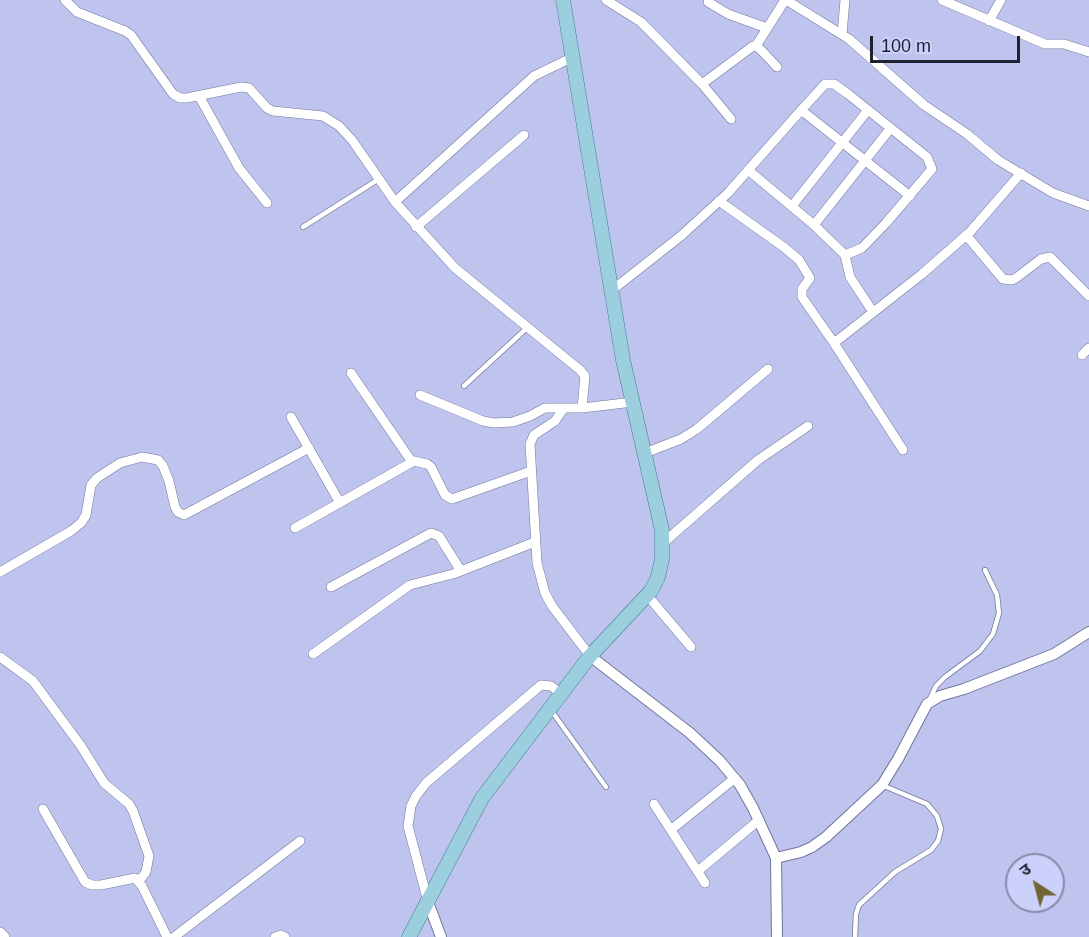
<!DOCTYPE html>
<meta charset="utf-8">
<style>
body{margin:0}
#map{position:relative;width:1089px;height:937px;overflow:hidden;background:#bec4ed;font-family:Helvetica,"Noto Sans Devanagari",sans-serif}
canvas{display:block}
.north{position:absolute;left:1005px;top:853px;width:60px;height:60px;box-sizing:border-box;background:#cbd1fb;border:2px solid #868baa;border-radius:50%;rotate:324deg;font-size:16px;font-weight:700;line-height:24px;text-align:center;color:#1f2130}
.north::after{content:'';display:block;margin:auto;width:21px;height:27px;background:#706633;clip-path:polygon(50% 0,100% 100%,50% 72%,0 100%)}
.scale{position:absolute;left:870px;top:36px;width:150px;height:27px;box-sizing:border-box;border:3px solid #1f2130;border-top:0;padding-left:8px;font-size:18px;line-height:21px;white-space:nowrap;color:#1f2130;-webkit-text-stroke:4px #cbd1fb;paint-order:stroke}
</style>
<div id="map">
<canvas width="1089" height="937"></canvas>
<div class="north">उ</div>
<div class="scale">100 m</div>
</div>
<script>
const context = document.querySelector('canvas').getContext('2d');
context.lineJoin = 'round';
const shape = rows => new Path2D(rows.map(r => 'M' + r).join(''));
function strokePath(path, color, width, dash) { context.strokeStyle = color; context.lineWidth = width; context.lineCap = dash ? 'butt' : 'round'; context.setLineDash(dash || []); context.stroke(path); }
const service = shape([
 [303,227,379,179],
 [464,386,528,327],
 [930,699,936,686,945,677,980,651,993,634,999,613,997,595,985,570],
 [551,710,606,787],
 [855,937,856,914,859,905,895,872,931,850,938,841,941,829,937,816,927,804,882,785]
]);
const minor = shape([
 [65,0,77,12,125,31,131,35,173,94,180,98,187,98,241,87,249,88,267,108,273,111,323,116,339,126,352,140,395,202,455,268,580,370,585,376,582,408,633,402],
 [606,0,641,22,702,84,731,119],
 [786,0,849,39,924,105,967,134,998,160,1053,193,1089,206],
 [942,0,1045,44,1064,44,1089,52],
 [708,2,728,14,767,28],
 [989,21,1001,0],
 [842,34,845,0],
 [756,46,785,0],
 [702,84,753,46,756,46,761,50,777,67],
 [199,96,239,168,267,203],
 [801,110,910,196],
 [719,201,785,248,799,260,810,278,802,289,802,297,834,343,903,450],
 [395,202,534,76,573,57],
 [792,206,868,110],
 [814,225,890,129],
 [416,227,524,135],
 [966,235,1003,279,1012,280,1016,278,1041,259,1050,257,1089,296],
 [845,255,850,277,873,312],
 [611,291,682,235,728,193,795,117,825,84,834,84,848,94,927,157,932,169,886,223,862,248,845,255,814,225,748,170],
 [834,343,922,274,970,232,1021,173],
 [1082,355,1089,348],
 [351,373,412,462],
 [420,395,483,421,494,423,513,422,530,416,545,408,564,408],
 [582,408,564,408,555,421,534,435,530,444,537,563,545,593,552,606,590,656],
 [291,417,340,503],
 [645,453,681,439,697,429,768,369],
 [295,528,414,461,427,464,431,467,445,495,452,499,531,471],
 [662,544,758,460,808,426],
 [0,572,71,531,81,523,86,515,91,485,97,478,120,463,142,457,158,460,163,466,169,481,175,507,178,512,184,515,309,448],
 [331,587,431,533,439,536,461,571],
 [647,595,691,647],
 [313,654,410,585,453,574,535,542],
 [0,657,33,681,81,746,104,783,129,804,133,811,149,856,146,872,139,881],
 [654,804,705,883],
 [43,809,85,882,92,885,101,885,135,878,142,886,167,937],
 [672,829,735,778],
 [698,871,759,820],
 [428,902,408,826,411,806,416,796,426,783,541,685,551,686,560,693],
 [0,932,5,937],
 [174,937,300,841],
 [275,937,281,935,285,937]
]);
const tertiary = shape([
 [590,656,690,733,720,761,740,785,753,808,776,858,777,937],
 [776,858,801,852,812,847,826,837,882,785,898,759,927,704,940,696,964,689,1054,654,1089,632],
 [428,902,441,937]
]);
const primary = shape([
 [409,937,482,798,590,656,651,591,658,577,662,559,662,530,623,360,563,0]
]);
strokePath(service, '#72769c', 6);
strokePath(minor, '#72769c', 10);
strokePath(tertiary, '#72769c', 12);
strokePath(primary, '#447d93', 15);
strokePath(service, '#fff', 4.5);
strokePath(minor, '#fff', 9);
strokePath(tertiary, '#fff', 10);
strokePath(primary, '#9bcfde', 14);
</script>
